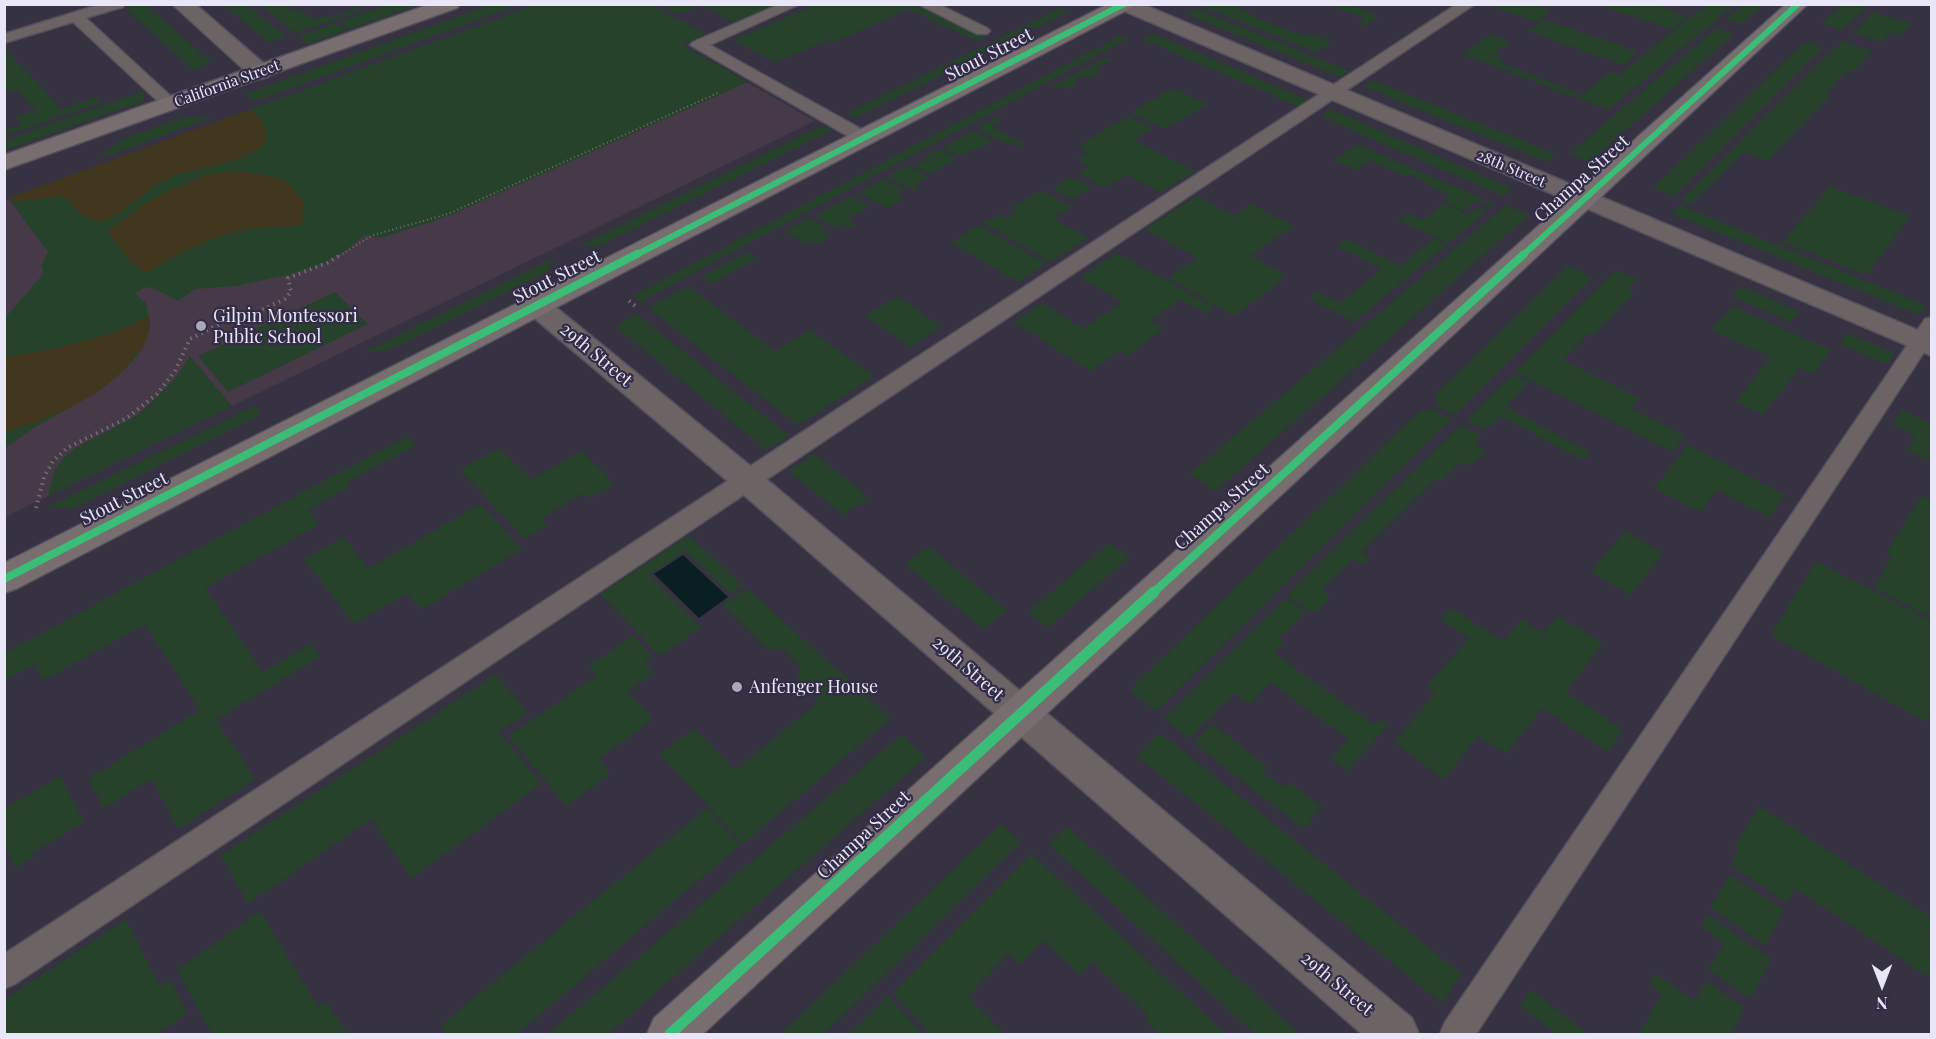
<!DOCTYPE html>
<style>
body{margin:0}
#map{position:relative;width:1936px;height:1039px;overflow:hidden;background:#363241;font-family:"Playfair Display",serif}
canvas{display:block}
.frame{position:absolute;inset:0;border:6px solid #e9e6f7;pointer-events:none}
.north{position:absolute;left:1852px;top:955px;width:60px;height:60px;-webkit-text-stroke:4px #322c47;paint-order:stroke;rotate:180deg;font-size:16px;font-weight:700;line-height:24px;text-align:center;color:#e9e6f7}
.north::after{content:'';display:block;margin:auto;width:21px;height:27px;background:#e9e6f7;clip-path:polygon(50% 0,100% 100%,50% 72%,0 100%)}
</style>
<div id="map">
<canvas width="1936" height="1039"></canvas>
<div class="frame"></div>
<div class="north">N</div>
</div>
<script>
const context = document.querySelector('canvas').getContext('2d');
context.lineJoin = 'round';
function paint(path, color) { context.fillStyle = color; context.fill(path, 'evenodd'); }
const shape = rows => new Path2D(rows.map(r => 'M' + r).join(''));
function strokePath(path, color, width, dash) { context.strokeStyle = color; context.lineWidth = width; context.lineCap = dash ? 'butt' : 'round'; context.setLineDash(dash || []); context.stroke(path); }
function write(font, color, halo, rows, align = 'center') {
  context.font = font + ' "Playfair Display",serif'; context.lineWidth = 4.5; context.setLineDash([]); context.textBaseline = 'middle'; context.strokeStyle = halo; context.fillStyle = color; for (const [text, x, y, turn = 0] of rows) {
    context.save(); context.translate(x, y); context.rotate((+turn || 0) * Math.PI / 180); context.textAlign = isNaN(turn) ? turn : align; if (halo) context.strokeText(text, 0, 0); context.fillText(text, 0, 0); context.restore();
  }
}
const education = shape([
 [535,5,652,5,705,34,682,45,815,121,5,517,5,200]
]);
const green = shape([
 [390,4,419,5,350,29,340,22],
 [492,4,519,5,254,102,245,94],
 [665,4,778,4,778,5,734,23,702,5,678,14,663,5],
 [817,4,915,5,985,37,977,41,908,9,833,43,827,40,776,63,734,40],
 [132,5,146,5,212,63,193,70,124,7],
 [223,5,247,5,286,36,269,42],
 [260,5,286,5,297,13,303,11,313,20,324,16,327,18,360,7,364,10,295,33],
 [535,5,652,5,705,34,682,45,748,82,451,215,381,238,365,235,347,250,324,263,292,274,236,286,195,289,178,301,155,289,145,287,135,294,146,303,150,327,146,342,138,355,122,372,99,391,37,426,5,448,5,318,44,273,41,265,48,252,8,198],
 [1203,5,1241,5,1237,7,1273,25,1305,36,1311,33,1333,42,1315,52,1201,6],
 [1330,5,1350,5,1380,16,1363,26,1356,24,1365,18],
 [1488,5,1534,5,1551,11,1537,22],
 [1598,5,1653,5,1689,16,1672,29],
 [1706,5,1734,5,1608,110,1578,98,1610,72,1619,75],
 [1743,5,1763,5,1741,24,1726,19],
 [1841,5,1869,5,1842,30,1821,24],
 [1060,8,1068,12,855,118,847,113],
 [1196,9,1349,71,1339,77,1186,14],
 [1873,12,1912,24,1902,35,1892,32,1881,42,1853,33],
 [1544,20,1639,52,1624,65,1528,31],
 [337,23,346,30,308,44,298,36],
 [1716,28,1734,34,1589,162,1569,154],
 [1152,33,1311,101,1301,108,1142,39],
 [1491,34,1511,42,1493,54,1504,59,1500,63,1579,93,1574,97,1462,54],
 [1121,35,1128,39,640,302,633,296],
 [1842,41,1873,51,1852,72,1847,71,1825,93,1831,95,1768,160,1744,152,1691,204,1681,200],
 [1805,42,1824,47,1674,196,1653,188],
 [5,49,59,105,56,107,58,110,96,97,101,102,5,136,5,131,21,125,15,117,33,111,36,114,38,113,16,89,5,93],
 [1107,57,1112,60,1093,69,1101,73,1090,79,1084,76,1072,82,1077,86,1070,89,1064,86,1059,89,1052,86],
 [1373,80,1556,154,1546,162,1363,86],
 [1173,88,1208,104,1165,129,1131,112],
 [144,91,144,101,5,150,5,140],
 [1330,109,1512,188,1503,196,1320,116],
 [1128,116,1153,128,1133,140,1195,171,1161,192,1126,175,1105,187,1078,173,1089,166,1077,159,1087,153,1079,149,1084,146,1081,144],
 [214,117,99,159,120,140,180,118],
 [996,117,1002,120,991,127,1024,144,1019,147,1010,143,1006,144,976,128],
 [823,125,831,130,598,247,580,245],
 [972,131,992,142,959,156,943,147],
 [1357,144,1493,204,1490,207,1477,200,1464,211,1444,202,1451,196,1425,184,1427,182,1410,174,1406,177,1370,160,1356,170,1334,160],
 [938,149,956,159,929,174,914,166,929,159,925,156],
 [907,165,928,177,914,185,919,189,916,191,886,177],
 [1072,177,1092,187,1072,200,1052,188],
 [883,179,904,190,897,194,904,198,888,208,858,193],
 [1830,186,1910,216,1866,275,1783,242],
 [1041,190,1071,207,1053,218,1088,238,1050,262,984,223,1000,214,1007,219,1017,212,1011,208],
 [852,196,870,207,848,219,857,224,849,229,841,224,834,228,815,216],
 [1196,196,1234,216,1251,204,1293,226,1250,256,1284,274,1279,278,1283,280,1235,316,1168,278,1197,258,1145,229],
 [1443,204,1468,215,1478,208,1487,212,1448,243,1398,220,1407,213,1423,220],
 [1506,205,1529,215,1215,491,1190,474],
 [1680,205,1925,305,1918,315,1671,213],
 [809,218,828,230,822,234,828,238,817,244,812,241,806,245,786,231],
 [979,225,1046,264,1018,282,951,242],
 [1434,238,1447,245,1354,322,1309,298,1318,292,1340,303,1382,269,1337,246,1346,239,1400,266],
 [747,252,756,259,712,284,701,277],
 [1117,253,1215,308,1207,314,1181,299,1151,320,1164,328,1127,356,1119,351,1091,371,1014,322,1042,303,1083,329,1122,302,1080,277],
 [554,258,549,271,390,350,362,353],
 [1568,266,1593,277,1455,415,1435,405,1439,401,1433,397],
 [1616,270,1637,280,1628,288,1635,292,1593,335,1589,333,1563,360,1639,398,1630,408,1685,436,1672,452,1515,372],
 [688,286,775,351,810,330,874,376,798,425,648,308],
 [1741,286,1799,312,1790,322,1732,296],
 [335,292,368,324,228,392,198,356],
 [898,296,942,327,910,347,865,316],
 [1733,306,1831,350,1813,374,1800,368,1763,414,1736,402,1771,357,1711,330],
 [636,314,789,436,767,450,615,326],
 [1848,333,1895,353,1887,364,1839,344],
 [190,356,232,406,48,496,54,471,63,459,75,448,139,414,175,379],
 [1513,374,1529,382,1505,407,1590,452,1583,460,1501,416,1485,430,1467,420],
 [254,406,262,414,72,509,48,507],
 [1422,409,1428,412,1432,409,1451,419,1156,711,1129,690],
 [1902,410,1931,424,1931,461,1907,450,1916,436,1892,424],
 [1461,425,1482,436,1475,444,1487,451,1471,466,1461,461,1441,481,1436,479,1362,552,1369,558,1362,565,1352,559,1322,590,1331,597,1314,614,1287,595],
 [407,436,416,445,346,483,349,487,307,510,319,524,205,588,263,672,311,644,320,656,216,720,255,779,179,829,151,779,104,808,88,779,200,710,145,624,44,680,35,664,5,680,5,653],
 [1688,445,1785,495,1769,517,1717,490,1700,512,1654,488],
 [499,448,532,480,581,451,615,483,590,499,583,493,542,518,547,525,525,539,460,470],
 [814,454,869,497,844,515,788,471],
 [1922,496,1931,500,1931,618,1874,587,1892,557,1886,553],
 [480,504,522,549,421,610,407,593,354,624,303,559,343,537,368,569],
 [1625,531,1663,553,1631,595,1591,572],
 [689,535,743,585,730,594,685,551,649,575,701,627,660,656,600,594],
 [1109,543,1130,557,1048,627,1028,612],
 [929,547,1007,610,983,629,905,564],
 [1816,561,1931,621,1931,711,1926,722,1771,635],
 [746,588,891,718,743,844,660,754,694,728,735,770,819,702,798,682,799,665,784,650,768,649,722,605],
 [1286,598,1306,612,1279,638,1284,642,1274,653,1374,725,1381,720,1388,725,1347,771,1331,759,1348,739,1271,682,1250,704,1234,693,1189,738,1164,719],
 [1451,608,1503,641,1521,619,1543,633,1558,616,1603,643,1566,692,1623,730,1608,752,1542,708,1506,754,1478,736,1444,779,1394,742,1435,693,1426,687,1469,638,1440,619],
 [633,635,652,656,644,662,654,672,628,692,653,719,598,759,610,774,566,806,509,736,596,676,588,666],
 [496,674,527,712,499,732,541,784,411,878,371,819,248,904,221,855],
 [1212,724,1268,767,1263,772,1284,788,1289,782,1322,807,1304,829,1194,743],
 [1160,733,1462,974,1442,1003,1137,756],
 [901,735,925,758,608,1034,548,1034],
 [60,776,84,822,32,853,33,857,15,868,5,844,5,809],
 [1759,806,1931,917,1931,979,1795,888,1787,903,1731,865,1738,851,1734,848],
 [707,808,740,845,517,1034,447,1034,441,1025],
 [1001,824,1021,842,824,1034,781,1034],
 [1067,826,1300,1034,1255,1034,1048,844],
 [1032,854,1226,1034,1159,1034,1144,1020,1148,1015,1092,962,1079,974,1043,940,1020,965,1008,954,968,996,1004,1034,931,1034,893,993],
 [1730,875,1784,910,1765,945,1710,907],
 [260,911,318,1007,326,1001,347,1034,212,1034,177,970],
 [1708,915,1771,959,1750,999,1708,969,1724,943,1701,927],
 [126,919,159,986,170,980,187,1013,156,1034,5,1034,5,999],
 [1655,973,1694,1001,1706,981,1745,1008,1731,1034,1638,1034,1662,994,1649,984],
 [1530,990,1531,990,1588,1034,1557,1034,1520,1006],
 [888,996,923,1034,849,1034]
]);
const sand = shape([
 [249,110,261,118,267,134,266,141,259,149,237,160,175,175,152,188,117,215,108,219,98,221,86,218,63,196,13,202,8,198],
 [235,171,272,176,288,182,303,201,302,226,253,228,214,238,178,254,147,273,135,267,107,232,144,204,177,187,209,174],
 [149,316,150,327,146,342,122,372,99,391,73,406,34,423,5,432,5,355,21,355,69,345,112,333]
]);
const water = shape([
 [683,555,728,597,699,618,654,574]
]);
const pathFar1 = shape([
 [339,256,373,235,448,214,720,92]
]);
const path = shape([
 [629,301,638,308],
 [36,508,44,477,53,461,67,448,127,418,157,394,175,371,190,339,226,321,257,312,285,299,291,292,288,278,327,263,342,254]
]);
const lane = shape([
 [101,4,125,4,123,7,86,18,176,101,178,104,176,107,164,107,73,22,4,43,4,34,101,4],
 [780,4,800,4,710,45,870,134,872,138,870,142,858,142,690,45,693,42,780,4],
 [918,4,938,4,987,28,990,31,987,34,977,34,918,4],
 [1457,4,1475,4,15,984,4,989,4,954,1457,4],
 [1932,317,1932,340,1476,1034,1440,1034,1445,1022,1925,319,1932,317]
]);
const street = shape([
 [172,4,195,4,268,67,271,72,268,77,260,79,252,77,172,4],
 [1114,4,1142,4,1932,336,1932,356,1117,8,1114,4],
 [537,297,547,300,759,473,1412,1018,1419,1034,1362,1034,737,489,527,312,523,306,527,300,537,297]
]);
const secondary = shape([
 [430,4,460,4,457,8,4,170,4,155,430,4],
 [1108,4,1134,4,1131,8,16,589,4,593,4,563,1108,4],
 [1786,4,1808,4,703,1034,647,1034,654,1018,1786,4]
]);
const cyclewayFar2 = shape([
 [634,256,1124,4],
 [1522,256,1798,4]
]);
const cyclewayFar1 = shape([
 [4,579,637,254],
 [1153,593,1524,254]
]);
const cycleway = shape([
 [670,1034,1154,592]
]);
const markers = [
 [201,326,6,"#aaa7b7"],
 [737,687,6,"#aaa7b7"]
];
const farStreetnames = [
 ["California Street",227,84,-20],
 ["28th Street",1511,169,23]
];
const streetNames = [
 ["Stout Street",989,55,-27],
 ["Champa Street",1582,179,-42],
 ["Stout Street",557,277,-27],
 ["29th Street",596,355,40],
 ["Stout Street",124,499,-27],
 ["Champa Street",1222,507,-42],
 ["29th Street",968,669,41],
 ["Champa Street",864,835,-43],
 ["29th Street",1337,984,40]
];
const poiNames = [
 ["Gilpin Montessori",213,316],
 ["Public School",213,337],
 ["Anfenger House",749,687]
];
paint(education, '#473a48');
paint(green, '#26422b');
paint(sand, '#40371e');
paint(water, '#0a1f22');
strokePath(lane, '#53505c', 3);
strokePath(street, '#53505c', 3);
strokePath(secondary, '#53505c', 3);
strokePath(pathFar1, '#726e71', 2, [1, 3]);
strokePath(path, '#726e71', 4, [1.5, 4.5]);
paint(lane, '#6b6364');
paint(street, '#6b6364');
paint(secondary, '#786e6f');
strokePath(cyclewayFar2, '#3abd76', 6);
strokePath(cyclewayFar1, '#3abd76', 8);
strokePath(cycleway, '#3abd76', 11);
for (const [x, y, r, color] of markers) { const dot = new Path2D(); dot.arc(x, y, r, 0, 2 * Math.PI); context.fillStyle = color; context.fill(dot); strokePath(dot, '#322c47', 2); }
write('15px', '#e9e6f7', '#322c47', farStreetnames);
write('18px', '#e9e6f7', '#322c47', streetNames);
write('18px', '#e9e6f7', '#322c47', poiNames, 'left');
</script>
